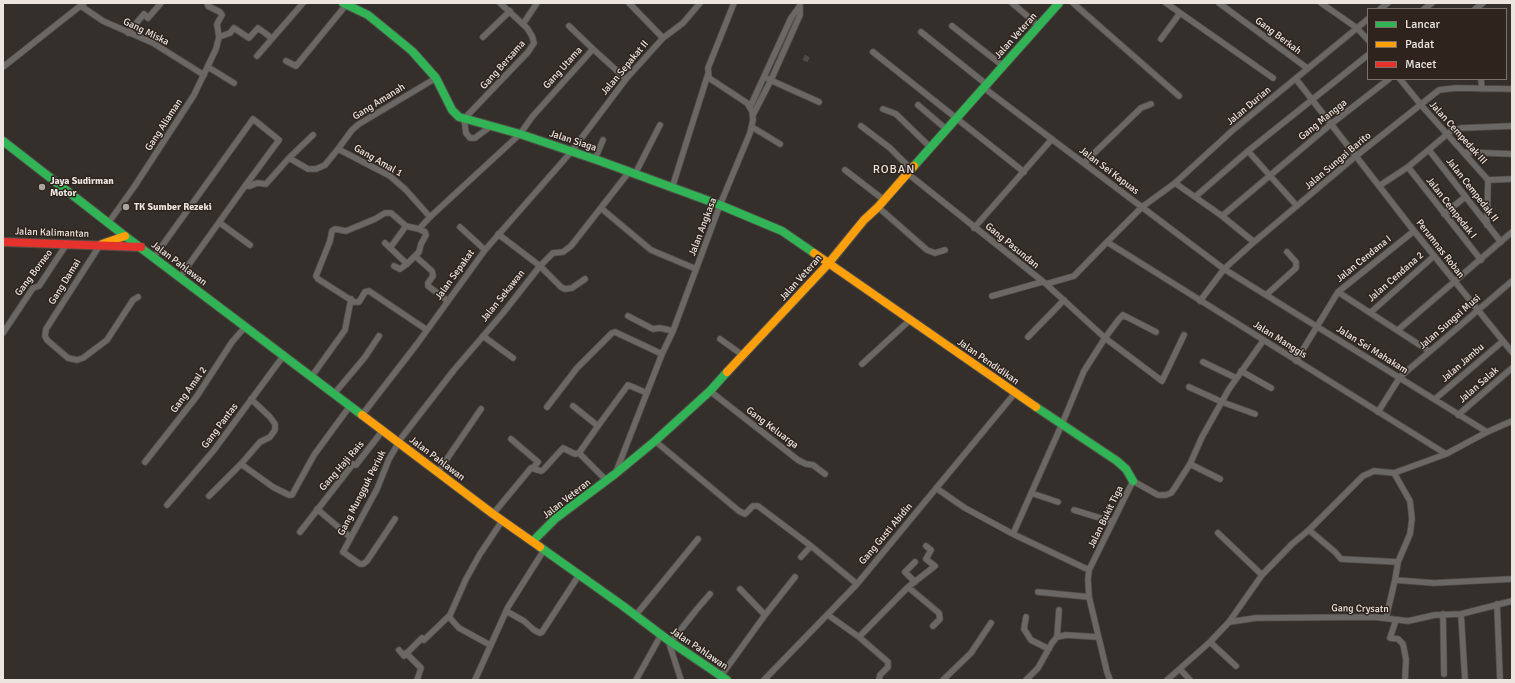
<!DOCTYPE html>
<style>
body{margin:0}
#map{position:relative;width:1515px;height:683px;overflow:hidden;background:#342f2b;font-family:Signika,sans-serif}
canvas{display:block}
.frame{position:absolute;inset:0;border:4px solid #ebe4df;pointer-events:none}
.legend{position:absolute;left:1367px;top:8px;width:140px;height:72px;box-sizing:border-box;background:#2e241d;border:1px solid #7a716b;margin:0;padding:5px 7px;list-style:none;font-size:12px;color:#ebe4df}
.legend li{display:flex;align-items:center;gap:8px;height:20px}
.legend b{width:20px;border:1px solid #7a716b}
</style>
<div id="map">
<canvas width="1515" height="683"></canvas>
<div class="frame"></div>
<ul class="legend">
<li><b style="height:5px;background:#30b455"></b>Lancar</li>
<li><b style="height:5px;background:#ff9f0a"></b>Padat</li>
<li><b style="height:5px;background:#e5322d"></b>Macet</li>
</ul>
</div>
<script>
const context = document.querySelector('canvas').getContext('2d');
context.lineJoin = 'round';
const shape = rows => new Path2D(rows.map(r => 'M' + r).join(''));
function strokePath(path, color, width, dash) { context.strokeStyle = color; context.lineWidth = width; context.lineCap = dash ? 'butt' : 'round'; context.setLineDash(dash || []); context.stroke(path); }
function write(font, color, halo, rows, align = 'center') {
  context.font = font + ' Signika,sans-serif'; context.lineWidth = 3; context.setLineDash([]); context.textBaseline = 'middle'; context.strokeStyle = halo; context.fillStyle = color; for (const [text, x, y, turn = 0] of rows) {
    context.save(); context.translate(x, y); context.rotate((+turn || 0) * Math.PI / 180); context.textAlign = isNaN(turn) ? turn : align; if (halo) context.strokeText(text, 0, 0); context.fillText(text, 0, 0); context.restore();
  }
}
const streetTunnel = shape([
 [805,61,808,55]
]);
const street = shape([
 [629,3,663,38],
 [1012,3,1039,26],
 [1073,3,1179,96],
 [1166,3,1273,78],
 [1219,3,1307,68],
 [1321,3,1357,28,1368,40],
 [81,6,103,21,153,43,204,75],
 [1380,9,1388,3],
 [1424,9,1432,3],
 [1475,9,1483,3],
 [1368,19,1233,130,1175,183,1142,207,1107,242,1446,454,1487,432,1512,421],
 [523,24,537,3],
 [569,26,593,49],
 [952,26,1003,66],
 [921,32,986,84],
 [128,33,144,14,148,18,161,3],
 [219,37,230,33,234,28,249,38,258,28,269,36],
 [483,37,510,11],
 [1161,39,1180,13],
 [873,52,1024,172],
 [257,56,303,3],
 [286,61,296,66,346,5],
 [3,67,84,3],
 [208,67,234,83],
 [768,79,819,102],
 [1296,79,1414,231,1512,352],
 [1400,79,1421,105,1488,180,1512,179],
 [1481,79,1482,89],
 [984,88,1224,269,1487,432],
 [918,105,946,129],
 [750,107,791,18,799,7],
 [883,109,896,114,930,147],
 [753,115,771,80,800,15,800,3],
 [491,126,475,138,470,138,466,133,464,119,528,52,534,43,532,36,527,28,500,3],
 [861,126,890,148,911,169],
 [752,127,780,144],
 [338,149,352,130,359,124,436,78],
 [1429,150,1501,242],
 [1248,151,1297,206],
 [1464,152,1512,154],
 [289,158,313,135],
 [595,159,603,140],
 [1084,163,1141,108,1151,104],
 [1408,167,1481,260],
 [845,170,884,200],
 [907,173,1046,284,1074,276,1107,242],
 [635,174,660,125],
 [1175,183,1195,197,1248,151,1368,55],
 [1379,186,1408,167,1451,131,1462,128,1512,126],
 [672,188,708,74],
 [1195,197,1222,216,1331,124,1389,79],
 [878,207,927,250,935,253,945,250],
 [602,209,651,250,696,269],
 [1444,214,1465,197],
 [1222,216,1254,242],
 [109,222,134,187,194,95,216,49,219,37,217,24,222,15,220,12,208,6,207,3],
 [220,223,250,245],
 [1487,225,1488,180],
 [406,226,419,229,425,232,426,235,421,244,419,252,415,256],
 [460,227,485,250],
 [974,228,1052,139],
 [419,229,430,217],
 [498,234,540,266,561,287,565,289,572,288,585,279],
 [385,243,407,264,415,256,432,271,433,276,428,283,428,286,448,301],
 [100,245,46,329,45,336,47,340,68,358,77,360,83,358,107,340,133,300,138,297],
 [390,248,406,226,391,213,385,213,375,219,346,231,335,229,332,231,330,241,316,276,318,279,354,302,359,302,365,292,369,291,427,330],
 [154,257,253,119,279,140,245,186],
 [394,266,400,269,407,264],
 [180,277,245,186,250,186,257,183,266,184,289,158,308,169,316,169,325,165,338,149,390,176,406,190,430,217,520,134,532,117,593,49,626,79],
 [1046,284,1105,338,1162,381,1184,335],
 [1338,292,1429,351],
 [1266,295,1296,268,1296,262,1287,252],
 [992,296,1042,282],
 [1200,301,1224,269,1254,242,1356,156,1439,90,1456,88,1512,89],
 [1370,313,1434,256],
 [628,316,653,329,660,328,673,331],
 [1398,330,1512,232],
 [3,333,33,288,39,286,66,245],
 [483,336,513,358],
 [1028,337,1064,300],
 [720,339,744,356],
 [1296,361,1338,292,1414,231],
 [1203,362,1236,378],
 [862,364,910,320],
 [1241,371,1271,388],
 [312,376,345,330,351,299],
 [1189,387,1222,402,1255,414],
 [710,391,798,460,806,464,813,465,825,474],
 [334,394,365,357,379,336],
 [1435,399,1503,341],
 [573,406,598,426,579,453,606,480],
 [547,407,577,368,612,333,615,332,662,354],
 [1378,412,1400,377,1512,281],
 [362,415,417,344,485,250,571,152,626,79,663,38,683,23,700,3],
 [1458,415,1512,368],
 [598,426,628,385,647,393],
 [511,439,538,462,533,468],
 [655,441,739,511,745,514,753,506,758,506,811,546,857,584],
 [145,462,197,396,232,342,245,327],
 [241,464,273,487,289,495,292,495,314,455,350,406],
 [1190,464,1220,479],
 [438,472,481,409],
 [616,472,662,354,673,331,720,205,750,133,753,120,752,111,747,103,709,78,708,68,734,3],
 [936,488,965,508,1013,534,1089,570],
 [1031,493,1058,502],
 [209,496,241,464,260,442,270,437,275,430,275,424,270,417,251,399],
 [167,505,214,450,284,355],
 [317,509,350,537],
 [1074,510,1113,522],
 [493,514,531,468,541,471,543,470,563,448,575,454,579,453],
 [395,519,367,561,363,564,360,564,343,552,377,489,389,459,402,437,454,370,503,313,540,266,553,253,563,252,571,246,629,172],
 [1309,530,1335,552,1341,559,1398,562],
 [300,532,353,464,356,465,383,430],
 [1218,533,1262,575],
 [1013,534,1062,424,1084,371,1105,338,1119,319,1123,315,1156,332],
 [801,557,811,546],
 [915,562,905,572,915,582],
 [1395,580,1434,583,1512,579],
 [908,587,935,566,926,559,931,550,926,546],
 [1038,592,1089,597],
 [1497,604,1500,680],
 [506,611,524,621,534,630,540,633,542,632,579,575],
 [1443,614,1444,674],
 [1461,614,1465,680],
 [765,615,795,577],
 [828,615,859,637,888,662,888,667,880,675,879,680],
 [635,616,698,539],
 [1026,617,1024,629,1031,640,1049,649],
 [1386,618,1395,580,1398,562,1410,534,1412,519,1410,501,1394,473],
 [1396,620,1390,638,1398,639,1403,644,1406,659,1405,680],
 [1229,622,1256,618,1374,617,1408,621,1435,615,1461,614,1512,601],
 [859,637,908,587,939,613,940,619,933,626],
 [1057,637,1059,610],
 [668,640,681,680],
 [671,642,697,609,710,594],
 [1210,642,1236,666],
 [490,645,459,628,450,618,450,615,466,579,480,554,502,521],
 [399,650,404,656,422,638,424,640,450,615],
 [406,653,421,668,417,680],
 [1180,669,1190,680],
 [721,676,765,615,740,589],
 [475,680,508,607,544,550],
 [636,680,661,635],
 [764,680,857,584,1015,393],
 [943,680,971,653,991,623],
 [1026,680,1038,668,1052,643,1057,637,1066,635,1098,637],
 [1110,680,1107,672,1089,597,1088,579,1089,570,1133,481,1158,495,1166,495,1171,493,1174,489,1190,464,1202,437,1229,389,1263,341],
 [1167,680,1210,642,1229,622,1262,575,1292,544,1309,530,1363,476,1374,471,1394,473,1446,454]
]);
const fast = shape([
 [343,3,368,15,412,51,436,78,452,110,459,117,520,134,600,161,720,205,782,231,814,253],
 [3,141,125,236,362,415],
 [914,166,1059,3],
 [1036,407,1117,461,1126,469,1133,481],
 [533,541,556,518,615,474,655,441,710,391,727,372],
 [540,547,623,606,668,640,727,680]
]);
const slow = shape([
 [102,244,125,236],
 [814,253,1036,407],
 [727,372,828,264,864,220,878,207,914,166],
 [362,415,493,514,540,547]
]);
const jam = shape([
 [3,242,141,247]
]);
const markers = [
 [42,187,4,"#aba5a0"],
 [126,207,4,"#aba5a0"]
];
const streetNames = [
 ["Gang Miska",146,32,26],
 ["Jalan Veteran",1016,36,-48],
 ["Gang Berkah",1278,36,37],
 ["Gang Bersama",503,65,-48],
 ["Gang Utama",563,68,-48],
 ["Jalan Sepakat II",625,68,-50],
 ["Gang Amanah",379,102,-32],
 ["Jalan Durian",1249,106,-40],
 ["Gang Mangga",1323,120,-39],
 ["Gang Aliaman",164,125,-57],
 ["Jalan Cempedak III",1458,133,48],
 ["Jalan Siaga",573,141,18],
 ["Gang Amal 1",378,161,30],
 ["Jalan Sungai Barito",1338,161,-40],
 ["Jalan Sei Kapuas",1109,171,37],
 ["Jalan Cempedak II",1472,190,52],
 ["Jalan Cempedak I",1451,208,52],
 ["Jalan Angkasa",703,227,-69],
 ["Jalan Kalimantan",52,233,2],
 ["Gang Pasundan",1012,246,39],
 ["Perumnas Roban",1440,249,52],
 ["Jalan Cendana I",1364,259,-39],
 ["Jalan Pahlawan",179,264,37],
 ["Gang Borneo",34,273,-53],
 ["Jalan Sepakat",455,275,-54],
 ["Jalan Cendana 2",1396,277,-41],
 ["Jalan Veteran",801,278,-48],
 ["Gang Damai",65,282,-58],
 ["Jalan Sekawan",503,296,-51],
 ["Jalan Sungai Musi",1450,322,-41],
 ["Jalan Manggis",1280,340,32],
 ["Jalan Sei Mahakam",1372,350,32],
 ["Jalan Pendidikan",988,362,35],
 ["Jalan Jambu",1463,363,-41],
 ["Jalan Salak",1479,385,-41],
 ["Gang Amal 2",189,390,-54],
 ["Gang Pantas",220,426,-53],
 ["Gang Keluarga",772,428,37],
 ["Jalan Pahlawan",437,459,37],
 ["Gang Haji Rais",342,466,-49],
 ["Gang Mungguk Periuk",362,493,-63],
 ["Jalan Veteran",567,499,-38],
 ["Jalan Bukit Tiga",1106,517,-64],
 ["Gang Gusti Abidin",886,534,-50],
 ["Gang Crysatn",1360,609,1],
 ["Jalan Pahlawan",699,649,34]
];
const poiNames = [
 ["Jaya Sudirman",50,181],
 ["Motor",50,193],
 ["TK Sumber Rezeki",134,207]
];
const quarterNames = [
 ["ROBAN",894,170]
];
strokePath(streetTunnel, '#4f4a46', 5.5, [5.5, 3]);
strokePath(street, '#514d48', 7);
strokePath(fast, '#514d48', 10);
strokePath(slow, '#514d48', 10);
strokePath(jam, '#514d48', 10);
strokePath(street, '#6b6764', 5.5);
strokePath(fast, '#30b455', 8);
strokePath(slow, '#ff9f0a', 8);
strokePath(jam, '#e5322d', 8);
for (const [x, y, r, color] of markers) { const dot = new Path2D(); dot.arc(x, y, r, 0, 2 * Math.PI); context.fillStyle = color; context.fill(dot); strokePath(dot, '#2e241d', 1.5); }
write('10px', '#ebe4df', '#2e241d', streetNames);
write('bold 10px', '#ebe4df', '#2e241d', poiNames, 'left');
context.letterSpacing = '1px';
write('12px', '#ebe4df', '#2e241d', quarterNames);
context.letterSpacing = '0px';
</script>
